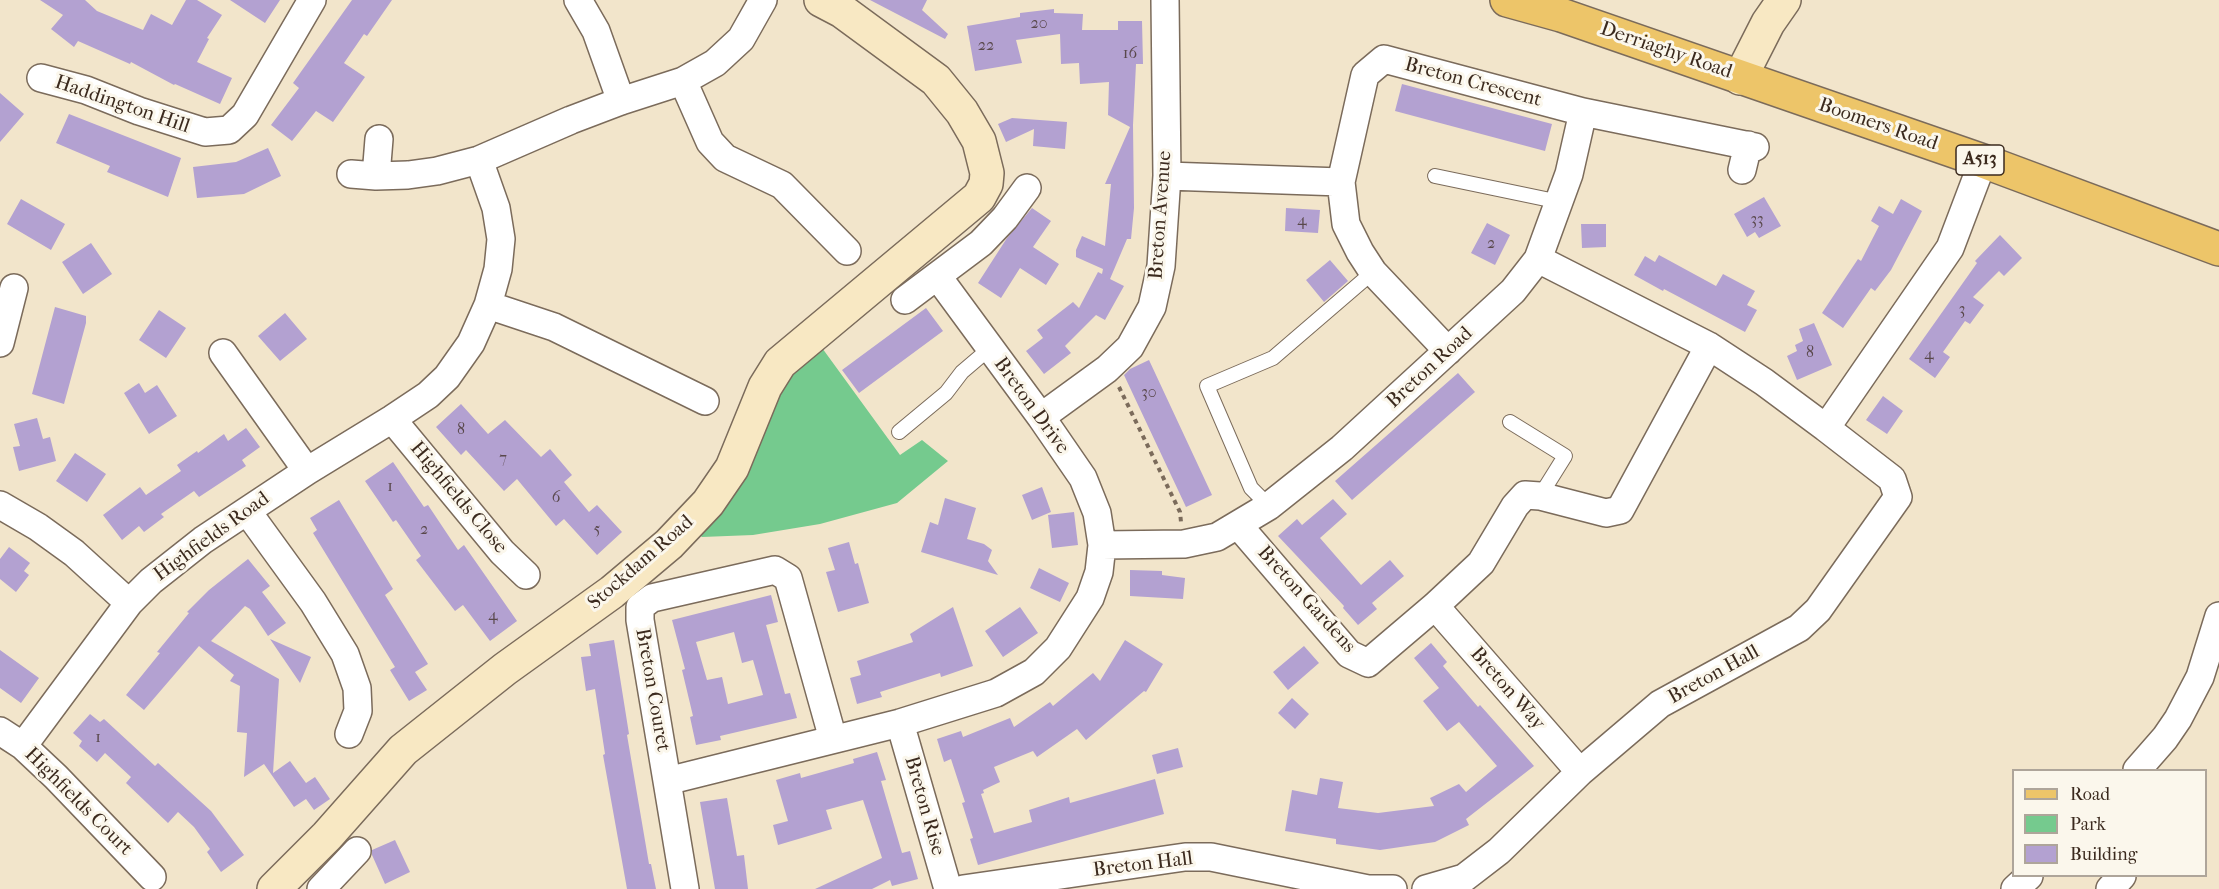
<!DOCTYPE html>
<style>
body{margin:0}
#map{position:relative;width:2219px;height:889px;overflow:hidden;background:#f2e5cb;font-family:"IM FELL French Canon",serif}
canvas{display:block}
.legend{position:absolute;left:2012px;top:769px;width:195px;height:108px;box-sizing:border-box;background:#fbf7ec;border:2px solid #aea59a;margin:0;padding:8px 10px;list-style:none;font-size:18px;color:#3b2a1e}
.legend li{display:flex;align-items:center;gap:12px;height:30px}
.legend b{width:30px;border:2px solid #aea59a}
</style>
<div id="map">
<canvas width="2219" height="889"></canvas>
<ul class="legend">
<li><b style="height:8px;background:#edc569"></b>Road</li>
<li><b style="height:16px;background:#75ca8e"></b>Park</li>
<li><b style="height:16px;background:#b3a1d1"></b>Building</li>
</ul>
</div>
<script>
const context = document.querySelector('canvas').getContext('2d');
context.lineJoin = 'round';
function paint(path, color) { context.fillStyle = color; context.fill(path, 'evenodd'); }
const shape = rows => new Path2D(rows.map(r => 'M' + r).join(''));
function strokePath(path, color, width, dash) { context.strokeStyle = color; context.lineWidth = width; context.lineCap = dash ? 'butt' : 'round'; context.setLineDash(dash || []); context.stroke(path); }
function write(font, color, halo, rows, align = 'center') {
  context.font = font + ' "IM FELL French Canon",serif'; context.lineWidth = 6; context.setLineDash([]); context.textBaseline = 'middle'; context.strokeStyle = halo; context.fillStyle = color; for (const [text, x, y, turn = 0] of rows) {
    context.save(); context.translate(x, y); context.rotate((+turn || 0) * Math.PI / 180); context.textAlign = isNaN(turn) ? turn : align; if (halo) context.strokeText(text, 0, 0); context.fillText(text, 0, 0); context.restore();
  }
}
const green = shape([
 [817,341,900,455,922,440,948,461,897,503,820,524,753,535,702,537,691,527,779,383]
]);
const building = shape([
 [40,0,85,0,97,11,143,30,151,14,172,25,186,0,197,0,222,15,207,38,209,39,197,62,232,78,220,104,175,84,174,85,131,62,130,64,78,41,74,47,51,29,63,15],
 [230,0,280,0,265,23],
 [352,0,392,0,367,36,364,34,344,63,365,77,333,122,316,111,292,141,271,125,299,88,293,83],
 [870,0,927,0,922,10,948,34,945,39],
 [1054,9,1054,13,1083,14,1082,30,1118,30,1118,21,1142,21,1143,64,1136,64,1133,125,1134,208,1131,239,1127,239,1110,279,1124,286,1105,320,1096,315,1065,346,1071,353,1044,374,1026,351,1043,338,1037,330,1073,302,1079,308,1098,272,1102,274,1103,269,1076,257,1076,250,1082,236,1105,246,1111,184,1105,184,1130,127,1108,115,1109,82,1080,84,1079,63,1061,64,1060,34,1016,40,1022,63,975,71,967,26,1020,17,1020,13],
 [1402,84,1552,124,1545,151,1395,111],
 [0,93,24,114,0,142],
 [69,114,181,158,168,197,107,172,110,166,56,143],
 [1012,118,1067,122,1065,149,1033,146,1034,129,1006,142,998,124],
 [268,148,281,176,244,194,197,198,193,167,236,162],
 [1764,197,1781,226,1759,238,1755,232,1747,237,1734,214],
 [21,199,65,224,51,250,7,224],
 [1901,199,1922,211,1891,270,1875,291,1871,288,1843,328,1822,313,1858,259,1861,261,1879,226,1871,221,1879,206,1893,214],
 [1032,208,1051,221,1033,247,1059,264,1046,285,1020,268,1001,298,978,283,1007,238],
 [1286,208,1320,210,1318,233,1285,231],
 [1487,223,1510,235,1495,265,1471,253],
 [1581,224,1606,224,1606,247,1582,248],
 [2000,235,2022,258,2004,276,1999,271,1973,297,1984,305,1970,324,1965,321,1943,352,1950,357,1935,378,1909,359,1977,263,1975,261],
 [91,243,112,274,83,294,62,262],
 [1659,255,1716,286,1723,274,1755,291,1747,305,1757,310,1745,332,1664,289,1663,291,1634,275,1645,256,1655,262],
 [1330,260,1348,281,1324,302,1306,280],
 [55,307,86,316,86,323,64,404,32,394],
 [926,308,943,331,859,393,842,370],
 [159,310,186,328,166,358,139,340],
 [285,313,307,339,280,361,258,336],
 [1814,323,1832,365,1797,380,1787,356,1797,351,1795,345,1803,341,1799,329],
 [1149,360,1212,495,1186,507,1124,375,1130,369],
 [1458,373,1475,392,1352,500,1335,481],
 [139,383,145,393,157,385,177,416,149,434,124,393],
 [1883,396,1903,411,1887,434,1866,420],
 [461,404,488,434,505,420,541,457,550,449,572,475,564,482,589,512,597,505,622,532,597,555,564,519,556,526,517,479,504,491,466,450,461,455,436,427],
 [37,418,43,439,50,437,56,461,19,471,13,447,20,446,14,424],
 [246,428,260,447,242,460,246,466,199,497,194,491,161,514,164,517,144,532,139,526,122,540,103,515,140,487,146,495,181,471,177,465,197,451,198,453,224,434,228,441],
 [75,453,106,474,87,502,56,481],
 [393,462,424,507,428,505,458,550,464,545,517,621,490,641,463,605,455,611,416,560,421,556,396,520,393,522,365,481],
 [1042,487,1051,512,1032,520,1022,495],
 [945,498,976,508,967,539,984,544,992,550,988,561,998,575,921,552,930,522,938,525],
 [1333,499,1347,514,1320,538,1361,585,1390,560,1404,576,1372,603,1377,609,1358,625,1343,608,1344,606,1278,536,1297,519,1302,525],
 [339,500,393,589,385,595,428,664,415,672,427,690,409,701,390,670,395,667,313,533,317,530,310,518],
 [1074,512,1078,545,1052,548,1048,515],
 [849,542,855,564,858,563,869,603,838,612,826,572,835,570,828,548],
 [9,547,30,563,24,571,29,575,16,592,0,579,0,559],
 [248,559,270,586,262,592,286,623,268,636,250,609,245,606,211,641,279,679,273,773,290,761,306,783,315,777,330,799,314,810,306,799,294,807,264,764,244,777,247,733,237,732,240,686,230,681,234,675,199,646,144,710,126,695,160,653,157,652,189,613,187,612,209,590],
 [1039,568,1069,583,1060,602,1030,588],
 [1130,570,1162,571,1162,575,1185,578,1183,599,1130,596],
 [771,595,778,622,766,625,785,694,790,693,797,718,720,736,721,740,696,745,690,717,693,716,682,670,685,669,672,620],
 [734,632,742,663,753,660,763,695,728,704,722,677,707,680,696,642],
 [953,607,973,666,941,677,940,673,880,692,882,697,857,704,850,678,861,675,857,661,913,642,910,634],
 [1020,607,1038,633,1003,657,985,631],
 [270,639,311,657,300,683],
 [614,640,629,734,627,735,649,864,651,864,656,889,627,889,603,755,605,754,595,689,586,691,581,657,591,656,589,644],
 [1125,640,1163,664,1146,692,1144,691,1086,740,1077,729,1037,757,1033,751,994,767,1000,782,983,790,984,793,981,794,994,833,1032,822,1029,810,1069,797,1070,803,1155,779,1164,814,978,865,970,839,973,838,962,803,965,802,951,759,944,762,937,739,961,731,963,737,1010,718,1014,727,1050,702,1053,706,1093,673,1100,681],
 [1431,643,1447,662,1443,666,1478,707,1480,705,1534,766,1466,819,1469,825,1435,842,1380,850,1336,844,1336,839,1285,831,1292,790,1317,795,1320,778,1343,782,1338,808,1378,813,1434,806,1430,798,1459,784,1466,792,1497,766,1459,722,1447,731,1423,701,1439,688,1414,658],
 [1304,646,1319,663,1288,690,1273,672],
 [0,650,39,678,21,703,0,688],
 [1292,698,1309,714,1295,729,1278,713],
 [90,714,100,722,104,719,155,766,158,763,211,811,244,855,221,872,207,852,210,849,194,827,178,812,168,823,126,783,131,777,105,753,97,762,79,746,82,741,73,733],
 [1178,748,1183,767,1157,774,1152,755],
 [877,752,886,780,881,781,902,853,910,851,918,879,892,886,890,880,872,889,815,889,882,858,863,800,826,810,832,829,778,845,773,825,788,821,776,780,800,773,801,778,854,763,853,759],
 [727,798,737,856,744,855,748,889,715,889,700,802],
 [395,840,410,872,385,884,372,855,372,850]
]);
const path = shape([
 [1119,387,1180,512,1181,522]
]);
const lane = shape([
 [1435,176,1560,202],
 [1510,422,1565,456,1540,496],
 [899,432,946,393,962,372,989,349],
 [1269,506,1251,488,1207,386,1273,358,1373,272]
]);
const street = shape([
 [578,0,596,31,621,101],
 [41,78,86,90,139,111,205,132,229,130,245,115,312,0],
 [683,81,710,142,725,158,782,185,847,251],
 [1742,170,1748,145],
 [351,174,376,176,408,175,437,171,479,160,571,120,621,101,683,81,715,63,741,39,763,0],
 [376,176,379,139],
 [1167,176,1341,182],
 [1538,259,1709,346,1764,382,1826,428,1950,248,1983,161],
 [905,300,981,243,1005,218,1027,188],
 [488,305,554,327,705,401],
 [0,343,14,288],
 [1448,351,1373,272,1360,252,1346,224,1341,182,1365,75,1384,59,1583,112,1755,147],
 [223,353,307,471],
 [1041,417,1107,369,1130,347,1152,307,1161,266,1167,176,1165,0],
 [392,419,502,552,526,575],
 [0,505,38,527,74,553,129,603],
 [247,511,313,602,345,654,357,688,358,711,349,734],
 [1239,526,1349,654,1368,663,1435,606,1481,563,1515,506,1525,495,1540,496,1606,513,1620,510,1709,346],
 [1102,545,1184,544,1217,537,1269,506,1342,448,1513,291,1538,259,1569,174,1583,112],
 [1435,606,1580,772],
 [900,723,948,889],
 [0,731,23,746,56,777,152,877],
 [833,739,788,578,775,570,652,598,640,607,640,620,667,781,900,723,996,693,1034,672,1058,648,1090,598,1099,572,1102,545,1097,513,1083,478,1041,417,938,277],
 [23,746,129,603,151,581,203,540,307,471,392,419,428,395,447,377,471,343,488,305,498,269,501,239,496,208,479,160],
 [2137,770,2165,738,2178,719,2200,677,2219,616],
 [667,781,685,889],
 [321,889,357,851],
 [963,889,1185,857,1211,857,1368,889,1393,889],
 [1426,889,1464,878,1499,851,1580,772,1660,704,1799,628,1818,610,1898,497,1892,479,1826,428],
 [2015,889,2029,876],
 [2110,889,2122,876]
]);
const secondary = shape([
 [1740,78,1768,23,1784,0],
 [274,889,327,836,403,750,505,669,612,592,669,544,708,503,732,468,765,387,780,363,979,197,986,184,987,173,979,141,962,112,936,80,842,11,821,0]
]);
const primary = shape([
 [1507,0,1561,15,1983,161,2219,249]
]);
const numberNames = [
 ["20",1039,24],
 ["22",986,46],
 ["16",1130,54],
 ["33",1757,220],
 ["4",1302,221],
 ["2",1491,244],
 ["3",1962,310],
 ["8",1810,353],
 ["4",1929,355],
 ["30",1149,393],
 ["8",461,430],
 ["7",503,459],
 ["1",390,487],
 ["6",556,498],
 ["2",424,530],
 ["5",597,530],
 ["4",493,616],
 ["1",98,738]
];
const shields = [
 [1980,160,48]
];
const shieldNames = [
 ["A513",1980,160]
];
const streetNames = [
 ["Derriaghy Road",1666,51,19],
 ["Breton Crescent",1473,83,15],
 ["Haddington Hill",122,105,19],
 ["Boomers Road",1878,125,19],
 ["Breton Avenue",1161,215,-86],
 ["Breton Road",1430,368,-43],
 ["Breton Drive",1031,406,54],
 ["Highfields Close",458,498,50],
 ["Highfields Road",212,537,-36],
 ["Stockdam Road",641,563,-41],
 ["Breton Gardens",1306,600,48],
 ["Breton Hall",1714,675,-29],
 ["Breton Way",1507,689,49],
 ["Breton Couret",652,690,80],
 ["Highfields Court",78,802,45],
 ["Breton Rise",924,806,74],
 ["Breton Hall",1143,865,-7]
];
paint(green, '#75ca8e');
paint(building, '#b3a1d1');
strokePath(lane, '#7b6b5b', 16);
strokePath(street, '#7b6b5b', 30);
strokePath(secondary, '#7b6b5b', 36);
strokePath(primary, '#7b6b5b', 36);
strokePath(path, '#7b6b5b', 4, [4.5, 4.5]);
strokePath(lane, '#fff', 14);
strokePath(street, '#fff', 27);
strokePath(secondary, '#f8e8c3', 33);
strokePath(primary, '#edc569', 33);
write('16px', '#59484b', null, numberNames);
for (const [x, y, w] of shields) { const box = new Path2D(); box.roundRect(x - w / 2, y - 15, w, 30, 4.5); context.fillStyle = '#fbf7ec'; context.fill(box); strokePath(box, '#3b2a1e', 1.5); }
write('bold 18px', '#3b2a1e', null, shieldNames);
write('20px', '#3b2a1e', '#fbf7ec', streetNames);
</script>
